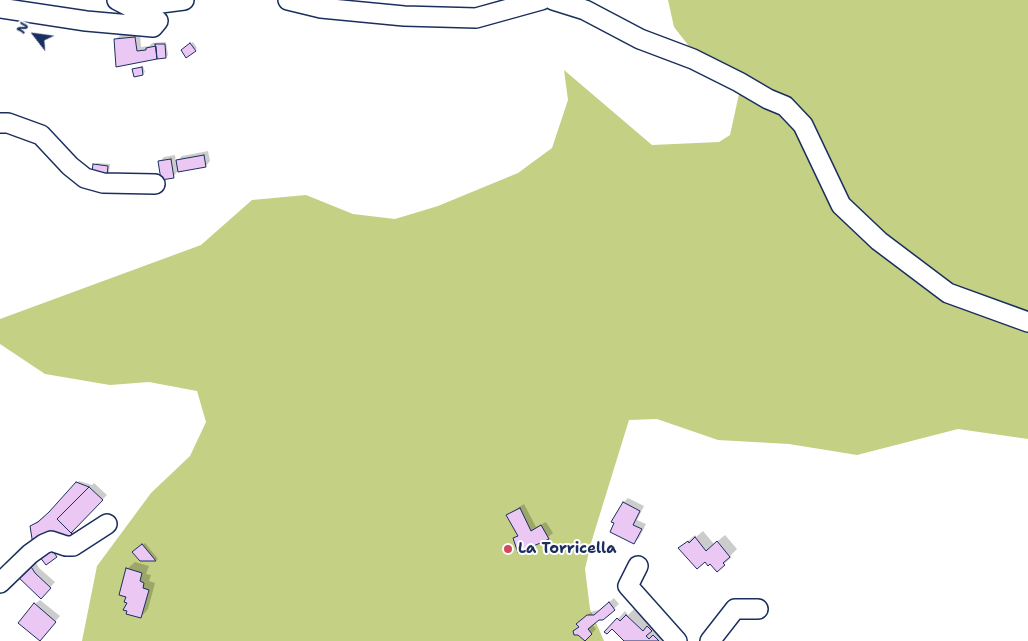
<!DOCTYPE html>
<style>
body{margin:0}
#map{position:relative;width:1028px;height:641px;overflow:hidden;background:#fff;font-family:"Shantell Sans",sans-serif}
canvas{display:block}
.north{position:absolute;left:10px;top:10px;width:50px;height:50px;-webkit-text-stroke:4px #fff;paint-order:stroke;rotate:300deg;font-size:14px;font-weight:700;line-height:20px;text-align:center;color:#1b2f5e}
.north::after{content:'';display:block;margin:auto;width:18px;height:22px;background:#1b2f5e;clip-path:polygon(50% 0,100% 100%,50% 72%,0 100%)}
</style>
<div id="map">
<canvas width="1028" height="641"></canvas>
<div class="north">N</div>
</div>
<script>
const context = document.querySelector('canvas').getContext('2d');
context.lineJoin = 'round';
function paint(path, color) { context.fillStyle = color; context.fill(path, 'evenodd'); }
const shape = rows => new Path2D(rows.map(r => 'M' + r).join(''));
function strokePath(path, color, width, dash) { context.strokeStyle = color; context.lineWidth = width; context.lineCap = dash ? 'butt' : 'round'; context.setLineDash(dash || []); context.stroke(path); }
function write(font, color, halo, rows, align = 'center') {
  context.font = font + ' "Shantell Sans",sans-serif'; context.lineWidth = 4; context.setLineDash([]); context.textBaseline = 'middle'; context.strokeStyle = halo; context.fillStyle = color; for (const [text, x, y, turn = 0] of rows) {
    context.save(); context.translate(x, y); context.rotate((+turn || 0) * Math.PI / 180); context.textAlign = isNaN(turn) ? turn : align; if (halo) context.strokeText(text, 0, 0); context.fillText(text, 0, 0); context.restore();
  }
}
const green = shape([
 [668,0,1028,0,1028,439,958,429,857,455,789,444,718,440,657,419,629,420,591,543,585,569,590,609,604,641,82,641,97,566,151,493,190,456,206,422,197,391,149,382,110,385,45,374,0,344,0,319,201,245,252,200,306,195,353,214,395,219,438,206,518,173,552,148,568,100,564,70,652,145,719,142,730,135,739,94,723,75,699,59,674,27]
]);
const shadow = shape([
 [140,33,141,47,149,46,152,43,166,42,168,55,166,57,117,65,115,40,120,35],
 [193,42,197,48,195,50,185,48],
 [143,66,145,72,143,74,133,70],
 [208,151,210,161,206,166,178,171,173,177,159,162,164,157,175,155,176,162,182,156],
 [96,163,110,164,109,173,107,175,94,165],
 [79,481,92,485,94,483,107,495,72,530,76,534,71,540,31,526,51,511],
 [628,498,644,506,637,520,646,524,639,538,634,543,616,522,613,521,624,502],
 [524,504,536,527,546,522,553,533,548,537,519,552,515,539,519,535,508,515,513,511],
 [703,531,714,544,725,535,737,549,730,556,732,557,717,570,710,562,680,548,695,535,696,537],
 [145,543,158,559,156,560,140,560,134,552],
 [34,559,39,568,55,582,41,598,18,575],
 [135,562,149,566,146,574,151,575,149,581,155,583,148,609,141,617,128,602,127,569],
 [614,598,619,604,603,619,598,618,592,624,596,629,591,634,580,626,583,619,593,611,600,610],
 [40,600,60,616,44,634,35,604],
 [634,609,651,624,658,623,652,628,657,633,661,629,666,634,661,640,662,641,626,641,612,628,606,632,625,611,628,615]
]);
const building = shape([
 [135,37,137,51,146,50,146,48,156,46,157,59,116,67,114,39,135,37],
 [190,43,196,51,186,58,181,50,190,43],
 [155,44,165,44,166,58,157,59,155,44],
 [142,67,143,75,134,77,132,69,142,67],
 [204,155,206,167,178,172,176,160,204,155],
 [171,159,174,178,161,180,158,161,171,159],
 [93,164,108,166,107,176,92,172,93,164],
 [76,482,89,487,57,519,75,537,33,545,30,526,38,522,49,512,76,482],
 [89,487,103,500,71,533,57,519,89,487],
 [623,502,640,511,633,525,642,529,634,544,610,532,614,523,611,522,623,502],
 [520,508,531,531,541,525,549,539,518,553,513,538,518,536,506,515,520,508],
 [695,537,706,551,717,541,730,557,723,563,725,565,717,572,710,564,708,566,705,562,697,569,678,548,688,541,689,543,695,537],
 [142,544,156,561,140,561,132,552,142,544],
 [50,547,57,557,46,565,39,556,50,547],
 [28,562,35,573,51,588,41,599,16,575,28,562],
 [126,568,142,573,140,581,144,583,143,588,149,590,141,618,126,614,127,611,123,610,127,603,124,602,126,597,119,595,126,568],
 [609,602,615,610,603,620,599,620,588,629,592,634,585,641,578,635,574,635,573,631,579,627,576,624,587,615,594,615,609,602],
 [34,603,56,622,40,641,18,623,34,603],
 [626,615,643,631,647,626,652,631,646,636,649,639,653,635,659,641,624,641,612,629,607,634,604,632,617,618,620,621,626,615]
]);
const minor = shape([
 [288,0,321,8,404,16,476,18,541,0],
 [553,0,585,10,640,39,693,59,739,82,768,99,785,106,803,125,841,205,879,241,948,293,1028,322],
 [130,7,184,0],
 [0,8,86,21,153,27,158,21,117,0],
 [0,123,8,123,41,135,70,166,85,178,103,183,155,184],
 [638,566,628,586,677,641],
 [0,583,30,554,44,544,51,541,66,546,73,546,107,524],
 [710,641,735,609,758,609]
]);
const markers = [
 [508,549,5,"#d1495b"]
];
const poiNames = [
 ["La Torricella",518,549]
];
paint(green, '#c4d084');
paint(shadow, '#0003');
paint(building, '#ebc8f4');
strokePath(building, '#1b2f5e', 1);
strokePath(minor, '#1b2f5e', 22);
strokePath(minor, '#fff', 19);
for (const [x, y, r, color] of markers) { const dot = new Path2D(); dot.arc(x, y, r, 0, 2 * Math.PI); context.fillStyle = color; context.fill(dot); strokePath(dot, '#fff', 2); }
write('bold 15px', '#1b2f5e', '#fff', poiNames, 'left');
</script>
